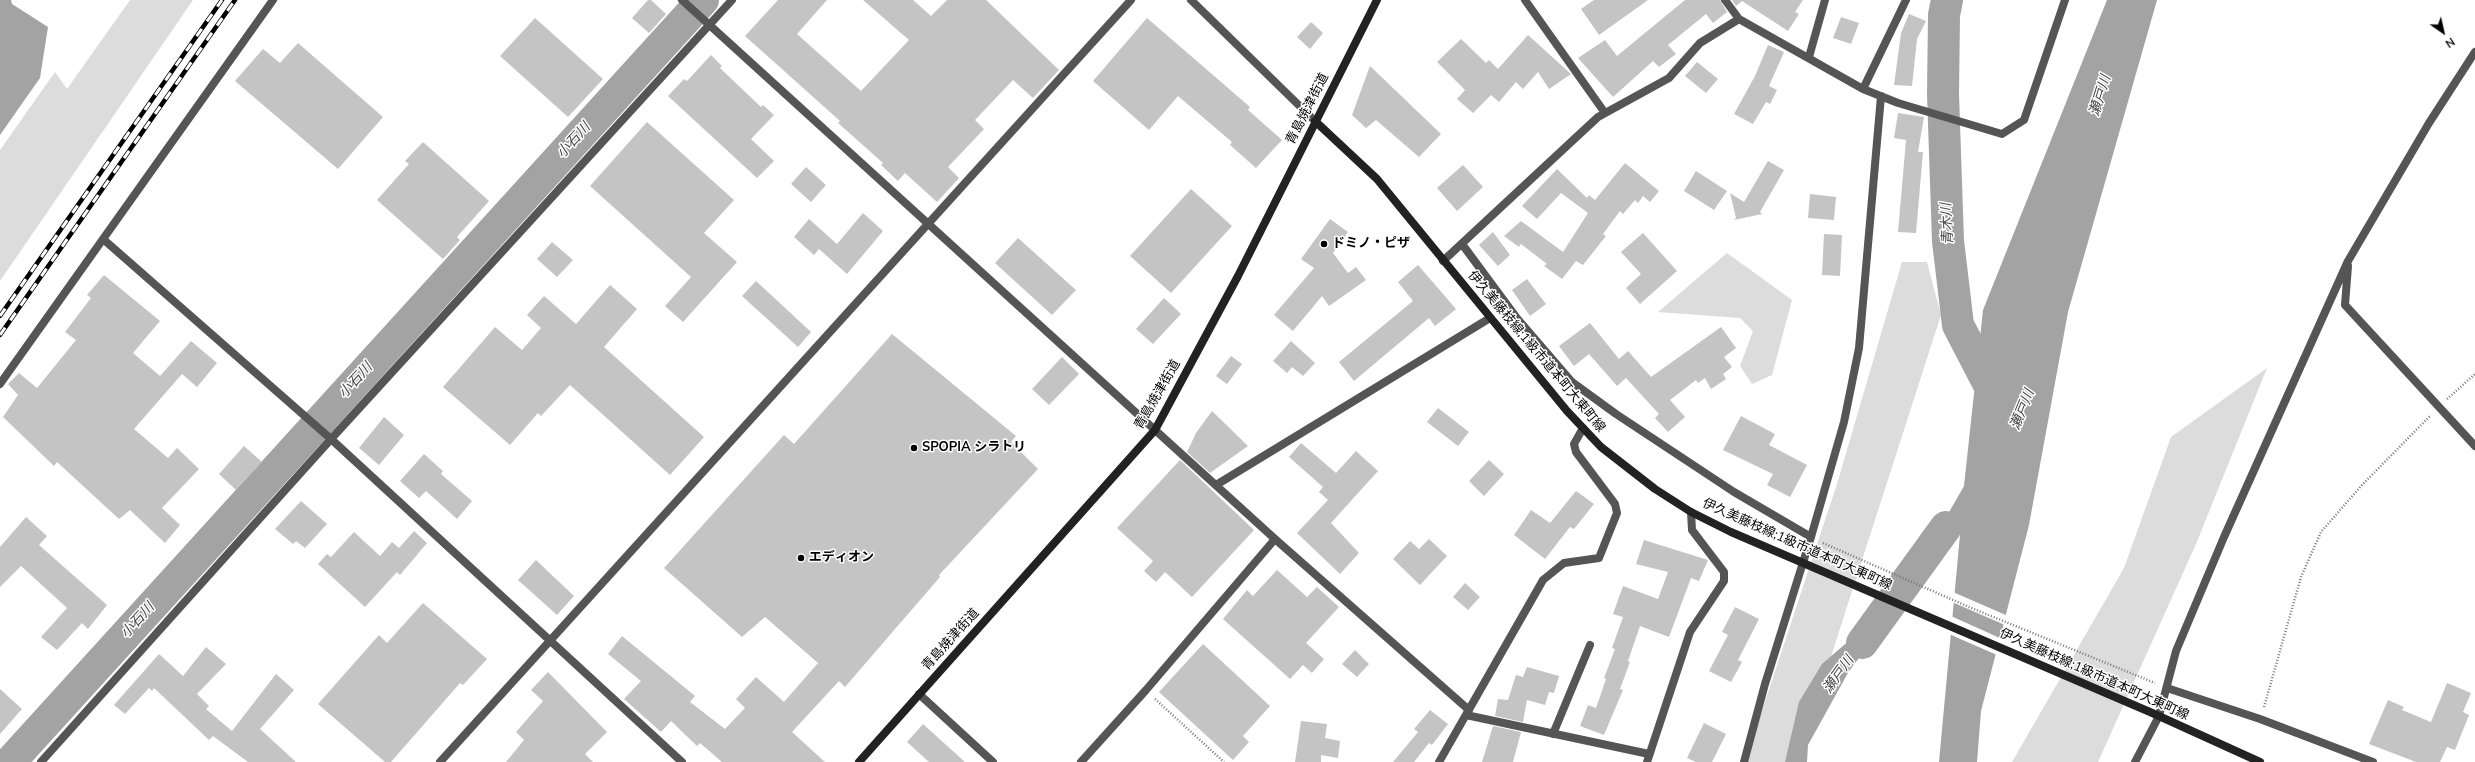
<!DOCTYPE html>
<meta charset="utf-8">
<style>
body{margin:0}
#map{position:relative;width:2475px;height:762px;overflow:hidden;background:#fff;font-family:"Nunito Sans",sans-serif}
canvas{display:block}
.north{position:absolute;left:2423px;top:12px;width:40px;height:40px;-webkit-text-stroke:3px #fff;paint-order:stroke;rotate:146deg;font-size:11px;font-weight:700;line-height:16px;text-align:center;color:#000}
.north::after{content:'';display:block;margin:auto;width:14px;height:18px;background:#000;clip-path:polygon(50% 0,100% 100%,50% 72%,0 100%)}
</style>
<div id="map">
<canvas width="2475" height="762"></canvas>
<div class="north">N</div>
</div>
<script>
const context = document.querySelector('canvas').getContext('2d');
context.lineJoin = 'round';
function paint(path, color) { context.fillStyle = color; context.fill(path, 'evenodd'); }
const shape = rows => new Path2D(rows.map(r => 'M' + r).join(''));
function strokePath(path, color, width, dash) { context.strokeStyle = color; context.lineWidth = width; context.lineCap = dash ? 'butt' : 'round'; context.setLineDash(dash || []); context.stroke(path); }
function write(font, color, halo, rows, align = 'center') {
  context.font = font + ' "Nunito Sans","Noto Sans JP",sans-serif'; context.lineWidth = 3; context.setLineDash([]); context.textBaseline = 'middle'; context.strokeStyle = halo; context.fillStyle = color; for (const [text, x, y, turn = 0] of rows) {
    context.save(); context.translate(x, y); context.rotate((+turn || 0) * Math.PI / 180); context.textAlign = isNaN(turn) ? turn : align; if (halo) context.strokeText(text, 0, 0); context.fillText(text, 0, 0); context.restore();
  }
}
const green = shape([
 [130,0,193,0,0,281,0,150,55,72,67,89],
 [1727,253,1792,300,1772,375,1752,384,1740,366,1753,331,1740,318,1658,312],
 [1902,262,1927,262,1941,315,1797,762,1745,762,1837,484],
 [2267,368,2196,544,2098,762,2012,762,2124,568,2171,437]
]);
const water = shape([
 [0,0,11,0,12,4,48,27,40,78,0,135],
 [2107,0,2157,0,2068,312,2029,525,1981,711,1977,762,1939,762,1961,524,1932,567,1920,563,1964,486,1983,310],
 [1887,608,1896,610,1849,671,1808,745,1807,762,1785,762,1799,702,1822,664]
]);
const pier = shape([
 [1953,592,2008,616,2005,625,1952,602],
 [1951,616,2002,639,1997,655,1949,634]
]);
const river = shape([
 [1947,0,1944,15,1943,94,1948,241,1958,325,1998,402],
 [1862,643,1946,527],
 [10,762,703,0]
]);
const building = shape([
 [648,0,651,0,666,14,649,33,632,18],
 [778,0,827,0,797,34,861,91,909,40,863,0,913,0,931,16,947,0,986,0,1059,70,1033,98,1013,80,975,120,984,129,948,167,959,178,937,202,905,173,898,181,881,165,883,163,838,123,840,121,745,36],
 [1594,0,1648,0,1599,35,1581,9],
 [1685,0,1720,0,1727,12,1713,23,1706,14,1668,45,1676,54,1659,67,1653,61,1613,97,1578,58,1605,40,1617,56],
 [1732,0,1803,0,1795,12,1799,14,1788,31,1742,1,1736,6],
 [1909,14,1926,21,1917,39,1912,86,1894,85,1901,33],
 [1841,17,1859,23,1851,44,1833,38],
 [535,18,603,79,568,117,500,56],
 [1147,18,1250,107,1248,110,1282,140,1256,168,1230,145,1232,142,1178,96,1149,130,1093,81],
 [1311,22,1323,33,1310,49,1297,37],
 [1528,35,1571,74,1549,89,1538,72,1523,89,1516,82,1499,102,1491,95,1473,113,1457,99,1465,90,1437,62,1461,39,1486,63,1489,60,1498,69],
 [298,43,383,117,338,169,235,81,263,49,280,63],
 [1768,45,1784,52,1769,86,1777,90,1770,104,1766,102,1753,124,1734,114,1755,76],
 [711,55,722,66,720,68,761,107,763,105,774,115,751,139,774,161,757,178,668,96,684,79,687,81],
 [1697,62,1718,79,1706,93,1685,76],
 [1370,66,1441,134,1419,157,1376,120,1366,128,1352,115],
 [1898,113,1924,117,1918,152,1923,152,1916,233,1898,232,1906,140,1894,138],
 [647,122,734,200,704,233,737,262,683,322,665,306,691,277,590,186],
 [423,142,489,201,457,237,460,240,443,259,377,200,409,164,405,161],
 [1768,161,1784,170,1760,212,1762,214,1734,220,1736,218,1730,193,1744,202],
 [1625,163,1659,191,1650,202,1643,196,1638,203,1635,200,1623,214,1620,211,1603,234,1606,236,1583,265,1576,261,1562,279,1544,266,1547,264,1521,244,1519,247,1504,236,1521,221,1563,252,1588,213,1561,193,1537,219,1522,206,1557,169,1587,198,1589,195,1595,200],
 [1463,165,1483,187,1457,211,1437,188],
 [806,167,826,185,811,202,791,184],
 [1696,171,1727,191,1714,210,1684,191],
 [1191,189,1232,226,1171,293,1130,256],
 [1810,194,1836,197,1834,220,1808,218],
 [863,213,883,231,847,274,819,249,814,255,794,237,809,219,837,244],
 [1330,219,1348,232,1333,253,1348,273,1356,267,1366,280,1329,306,1322,296,1293,331,1274,315,1314,268,1301,259],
 [1493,232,1510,255,1498,266,1479,245],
 [1643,233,1677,271,1640,304,1626,288,1641,274,1621,252],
 [1824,234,1842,235,1840,276,1822,275],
 [1018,238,1076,290,1052,315,995,263],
 [552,242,573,260,557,277,537,259],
 [1418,265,1456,309,1435,326,1429,318,1354,381,1339,362,1413,301,1398,282],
 [104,275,160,321,133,353,160,376,191,341,217,363,197,387,182,374,134,429,168,458,177,448,199,469,162,508,180,525,165,543,130,510,119,519,57,462,54,466,3,417,18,395,8,384,19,373,37,388,76,340,65,332,91,298,87,295],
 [1527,279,1546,304,1530,316,1512,290],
 [756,281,811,332,798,347,742,296],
 [610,285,637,309,604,347,704,437,670,475,570,385,541,416,538,413,510,445,443,387,495,327,522,350,541,328,527,315,544,296,576,324],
 [1164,298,1181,314,1153,344,1136,329],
 [1590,323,1619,359,1628,351,1651,377,1721,327,1736,348,1724,357,1732,367,1723,374,1726,379,1711,389,1705,378,1698,383,1696,380,1670,400,1685,417,1668,432,1655,418,1659,414,1626,378,1617,386,1589,354,1574,366,1559,346],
 [892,334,1016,436,1011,442,1038,469,939,575,940,577,845,687,839,681,792,732,825,762,722,762,700,743,697,746,671,721,661,732,624,699,641,681,608,654,622,636,695,696,690,702,725,729,745,708,736,699,756,677,784,702,818,663,765,617,742,637,664,568,784,435,794,444],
 [1291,341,1315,363,1303,376,1292,367,1287,373,1273,361],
 [1231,356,1242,364,1227,384,1216,376],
 [1062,357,1079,374,1049,405,1032,389],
 [1438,408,1469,432,1458,446,1427,422],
 [1212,411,1248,446,1210,473,1187,452,1196,433],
 [1741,416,1775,434,1769,445,1807,465,1790,497,1767,485,1773,474,1723,450],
 [384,417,404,435,379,465,359,448],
 [1301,443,1336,473,1356,451,1378,471,1331,523,1359,553,1340,574,1297,533,1328,500,1319,492,1323,487,1289,457],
 [244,446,262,462,236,490,219,474],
 [424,454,443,471,441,474,472,501,457,519,426,491,419,498,400,481],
 [1180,460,1254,530,1192,597,1165,572,1156,582,1144,571,1153,561,1117,528],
 [1489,460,1504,474,1484,496,1469,481],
 [1576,491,1594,504,1574,529,1570,527,1545,559,1514,535,1531,510,1550,523],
 [301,501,327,524,305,548,296,541,293,544,275,529],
 [26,517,47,536,39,545,107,605,88,629,82,623,57,650,41,637,67,608,21,566,0,587,0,547],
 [414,531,427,543,400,575,397,572,365,607,318,564,327,554,331,557,354,532,380,556,392,542,399,548],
 [1429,539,1447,556,1420,585,1393,559,1410,541,1419,549],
 [1644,540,1708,560,1699,581,1691,578,1669,637,1640,626,1628,661,1630,662,1620,689,1623,690,1604,735,1580,726,1588,705,1596,708,1606,679,1604,678,1615,649,1612,648,1623,617,1613,614,1623,586,1658,599,1668,572,1636,564],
 [536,560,574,596,557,615,518,580],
 [1277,570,1307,597,1317,587,1339,607,1306,643,1324,659,1312,673,1303,665,1290,679,1223,619,1247,590,1253,596],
 [1465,583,1480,597,1468,610,1453,597],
 [423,603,487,659,463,685,460,683,391,762,385,762,318,704,379,635,387,643],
 [1735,607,1759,619,1738,660,1742,662,1731,682,1709,671,1728,635,1722,632],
 [1203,644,1270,706,1243,736,1249,742,1233,760,1159,692],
 [206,647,226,664,197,694,209,706,206,709,232,731,276,674,294,690,260,729,296,762,248,762,213,736,209,740,154,688,152,691,149,688,125,714,114,705,159,654,183,676],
 [1355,650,1369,664,1357,677,1342,664],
 [1527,667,1559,676,1554,693,1549,692,1545,705,1527,700,1523,722,1495,716,1498,699,1508,700,1516,675,1523,677],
 [548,672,607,732,585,754,593,762,506,762,524,740,516,732,543,701,531,690],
 [2447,683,2471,693,2463,712,2469,715,2455,750,2447,747,2440,762,2416,762,2369,744,2388,700,2404,707,2402,710,2431,722],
 [0,689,22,709,0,734],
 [1430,710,1448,724,1432,745,1429,743,1414,762,1393,762,1418,732,1414,729],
 [1301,721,1327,724,1325,738,1340,741,1338,758,1321,755,1321,762,1295,762],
 [1704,723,1726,734,1712,762,1696,762,1687,758],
 [923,724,965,762,929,762,907,742],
 [1493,726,1521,732,1513,762,1482,762]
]);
const path = shape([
 [2447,399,2475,374],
 [1823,543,1969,607,2155,683],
 [1155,699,1224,762],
 [2264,707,2301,577,2321,532,2361,486,2431,415]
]);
const minor = shape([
 [682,0,1275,539,1469,710],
 [1525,0,1605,113],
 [1725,0,1739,19,1863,89,1898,103,2002,134,2024,120,2065,0],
 [1809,57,1825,0],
 [1863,89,1906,0],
 [103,239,331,439,682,762],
 [1462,244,1516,317,1572,382,1616,414,1734,492,1811,537],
 [1443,261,1598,117,1669,78,1700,43,1739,19],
 [2348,266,2345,305,2475,446],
 [0,384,273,0],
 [1216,485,1490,318],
 [2167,688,2260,719,2373,762],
 [919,694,993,762],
 [1466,715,1649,754],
 [1553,734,1590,645],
 [41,762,331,439,732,0],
 [440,762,1131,0],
 [1081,762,1146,690,1275,539],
 [1439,762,1543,580,1564,563,1599,558,1617,513,1615,504,1576,452,1574,444,1583,428],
 [1647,762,1690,632,1724,581,1724,572,1692,530,1691,512],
 [1744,762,1765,684,1811,537,1844,422,1859,348,1881,96],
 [2135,762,2159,716,2176,651,2224,537,2348,261,2429,123,2475,52]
]);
const tertiary = shape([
 [1191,0,1315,121]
]);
const secondary = shape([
 [1315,121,1377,179,1567,411,1601,447,1655,489,1691,512,1731,532,2150,712,2260,762],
 [859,762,1155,430,1238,276,1377,0]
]);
const rail = shape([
 [0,316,222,0],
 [0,335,235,0]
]);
const markers = [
 [1324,244,4,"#000"],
 [914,448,4,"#000"],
 [801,558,4,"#000"]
];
const streetNames = [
 ["青島焼津街道",1308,109,-63],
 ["伊久美藤枝線;1級市道本町大東町線",1536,352,50],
 ["青島焼津街道",1158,395,-60],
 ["伊久美藤枝線;1級市道本町大東町線",1797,545,24],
 ["青島焼津街道",951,640,-48],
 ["伊久美藤枝線;1級市道本町大東町線",2094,675,24]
];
const poiNames = [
 ["ドミノ・ピザ",1332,244],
 ["SPOPIA シラトリ",922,448],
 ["エディオン",809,558]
];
const waterNames = [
 ["瀬戸川",2101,96,-73],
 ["小石川",574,141,-48],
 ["青木川",1948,224,-93],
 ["小石川",356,381,-48],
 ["瀬戸川",2023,410,-68],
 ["小石川",138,621,-48],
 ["瀬戸川",1839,675,-54]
];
paint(green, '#dcdcdc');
paint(water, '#a3a3a3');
paint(pier, '#fff');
strokePath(river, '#a3a3a3', 32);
paint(building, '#c4c4c4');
strokePath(path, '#777', 2.5, [1, 2]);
strokePath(minor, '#555', 8);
strokePath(tertiary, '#555', 8);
strokePath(secondary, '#222', 8);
strokePath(rail, '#000', 4.5);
strokePath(rail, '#fff', 3, [9]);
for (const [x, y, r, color] of markers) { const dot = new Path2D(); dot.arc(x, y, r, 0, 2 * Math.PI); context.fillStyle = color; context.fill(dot); strokePath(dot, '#fff', 1.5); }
write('13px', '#000', '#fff', streetNames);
write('bold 13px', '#000', '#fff', poiNames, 'left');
write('italic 14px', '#444', '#fff', waterNames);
</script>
